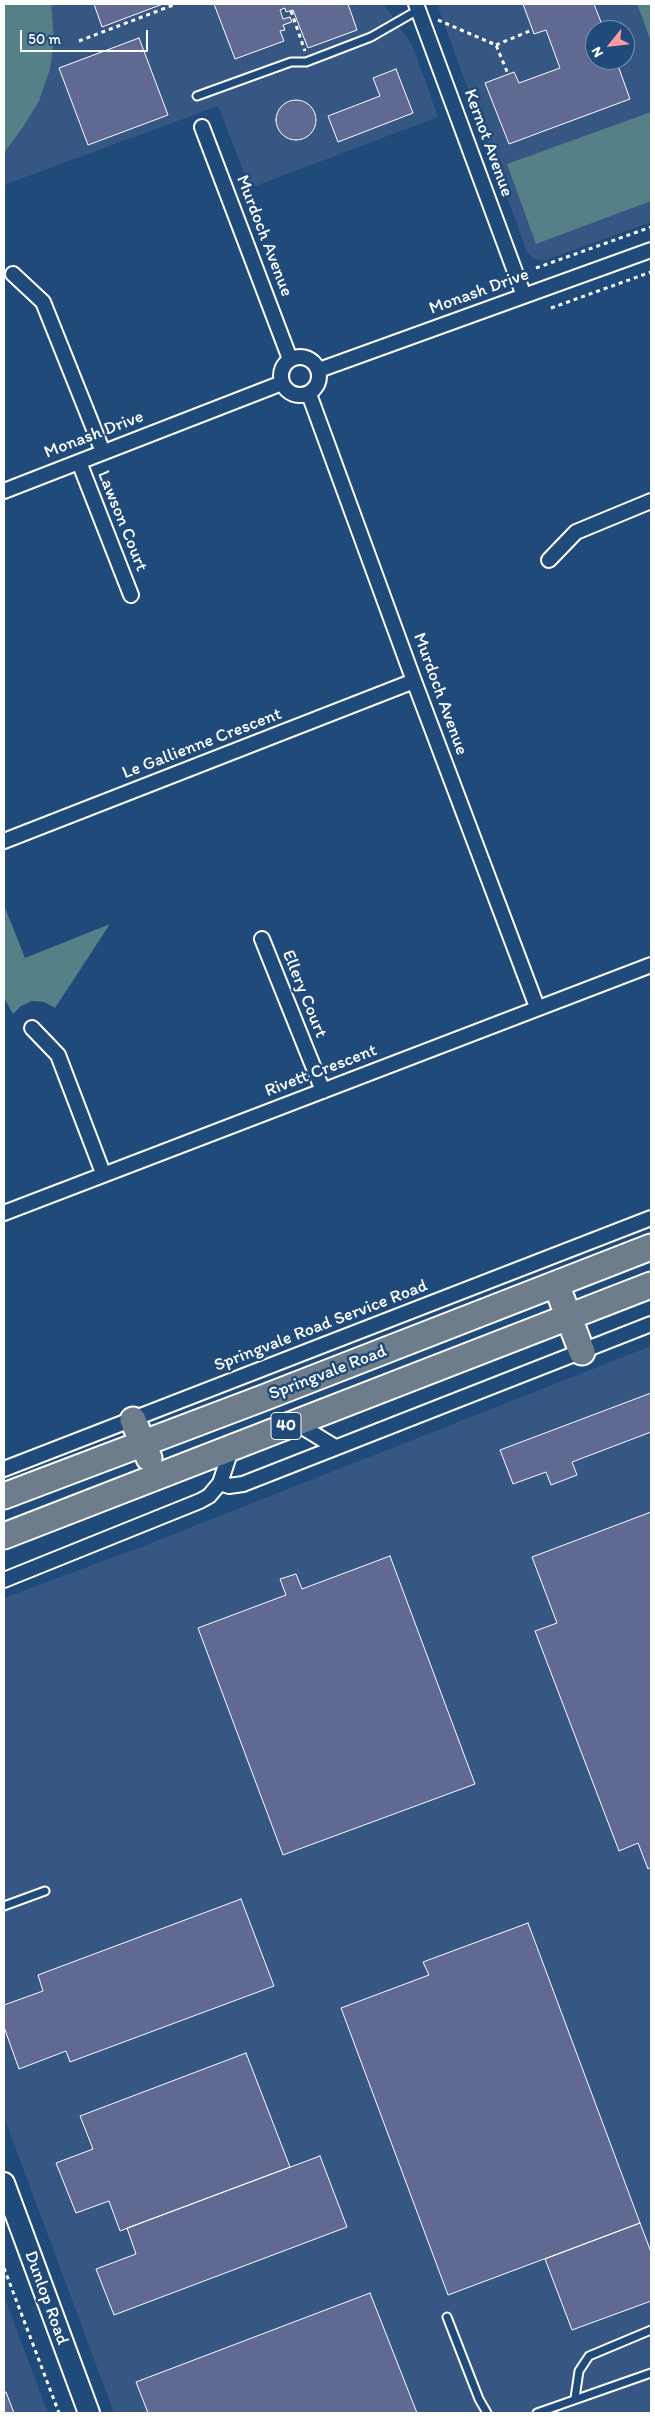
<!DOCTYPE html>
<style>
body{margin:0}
#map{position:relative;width:655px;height:2417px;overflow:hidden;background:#1f4a7a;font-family:Itim,sans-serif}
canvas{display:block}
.frame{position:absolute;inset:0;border:5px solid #fff;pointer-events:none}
.north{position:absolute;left:585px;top:20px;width:50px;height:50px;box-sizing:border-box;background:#1f4a7a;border:1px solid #7992af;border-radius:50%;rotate:241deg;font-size:14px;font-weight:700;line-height:20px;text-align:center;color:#fff}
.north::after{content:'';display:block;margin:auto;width:18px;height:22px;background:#ff9aa2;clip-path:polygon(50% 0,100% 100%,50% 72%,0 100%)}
.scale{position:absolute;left:20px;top:30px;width:128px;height:22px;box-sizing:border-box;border:2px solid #fff;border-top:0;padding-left:6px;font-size:15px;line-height:18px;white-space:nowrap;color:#fff;-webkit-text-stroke:4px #1f4a7a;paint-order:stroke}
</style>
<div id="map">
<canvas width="655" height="2417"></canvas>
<div class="frame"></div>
<div class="north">N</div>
<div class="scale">50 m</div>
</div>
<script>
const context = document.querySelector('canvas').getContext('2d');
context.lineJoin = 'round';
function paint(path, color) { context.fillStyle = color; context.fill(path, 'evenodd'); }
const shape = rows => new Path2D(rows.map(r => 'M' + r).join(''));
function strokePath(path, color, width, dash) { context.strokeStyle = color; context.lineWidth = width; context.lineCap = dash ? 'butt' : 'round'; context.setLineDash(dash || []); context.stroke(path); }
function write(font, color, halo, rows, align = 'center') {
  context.font = font + ' Itim,sans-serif'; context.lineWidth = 5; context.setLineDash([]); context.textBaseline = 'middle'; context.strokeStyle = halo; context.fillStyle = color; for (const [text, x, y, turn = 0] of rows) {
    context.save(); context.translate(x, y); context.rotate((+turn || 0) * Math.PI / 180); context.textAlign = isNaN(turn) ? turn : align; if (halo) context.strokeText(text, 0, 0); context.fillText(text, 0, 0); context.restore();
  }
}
const built = shape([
 [4,4,384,4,408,39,415,52,438,117,250,188,218,106,4,185],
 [437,4,637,4,651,42,651,222,546,260,534,259,527,252],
 [595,30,625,30,625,60,595,60],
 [651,1346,651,2413,114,2413,4,2117,4,1598,141,1547],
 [4,2296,48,2413,4,2413]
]);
const green = shape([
 [4,4,51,4,54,39,50,69,39,101,23,127,4,153],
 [637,4,651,4,651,42],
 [651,112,651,201,536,244,507,164],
 [4,905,25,958,110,924,55,1008,44,1002,32,1001,21,1006,13,1014,4,998]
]);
const building = shape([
 [94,4,163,4,102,27,94,4],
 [214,4,348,4,357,30,308,48,293,10,286,12,285,8,280,10,283,19,290,17,292,22,283,25,285,30,280,31,284,41,235,59,214,4],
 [523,4,594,4,604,30,595,30,595,60,616,60,630,99,509,144,485,83,514,72,519,83,560,68,546,30,534,34,523,4],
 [139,38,168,115,88,145,59,68,139,38],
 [396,69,413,113,338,142,328,116,380,96,373,78,396,69],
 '276 120a20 20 0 1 1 40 0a20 20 0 1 1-40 0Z',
 [651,1393,651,1432,572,1462,577,1475,551,1485,546,1472,513,1484,500,1450,651,1393],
 [651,1512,651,1867,648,1869,638,1843,619,1851,535,1631,557,1623,532,1557,651,1512],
 [390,1556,475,1784,283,1855,198,1628,286,1595,280,1579,296,1574,302,1589,390,1556],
 [241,1899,274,1986,70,2062,66,2051,19,2069,4,2027,4,2005,43,1991,38,1975,241,1899],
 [528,1923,640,2223,448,2295,341,2008,429,1975,423,1962,528,1923],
 [246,2053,290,2167,120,2231,109,2201,76,2213,56,2163,93,2149,80,2116,246,2053],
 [320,2156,347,2227,114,2315,96,2269,136,2254,127,2228,320,2156],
 [640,2223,651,2252,651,2301,572,2330,545,2259,640,2223],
 [370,2293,417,2413,148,2413,136,2382,370,2293],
 [4,2392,6,2392,14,2413,4,2413,4,2392]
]);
const path = shape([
 [291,11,305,51],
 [438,20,496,45,508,74],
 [79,41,176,4],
 [496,45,532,30],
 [536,268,651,227],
 [551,308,651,272],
 [4,2268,59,2413]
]);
const lane = shape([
 [197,96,291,62,306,62,371,37,418,10],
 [4,1906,45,1891],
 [447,2317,479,2399,487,2413],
 [575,2398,579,2371,589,2356,651,2330],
 [537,2413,651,2373]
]);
const street = shape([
 [416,4,524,296],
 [202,127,290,359],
 [13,274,43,302,103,452],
 '281 376a19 19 0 1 1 38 0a19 19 0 1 1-38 0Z',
 [319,370,651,250],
 [309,394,414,681,537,1007],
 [79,462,131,595],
 [4,491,282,383],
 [549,560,576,532,651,501],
 [4,841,414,681],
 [262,939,323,1091],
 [32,1028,58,1055,103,1173],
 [4,1213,651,965],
 [296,1423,335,1447],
 [4,1469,651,1218],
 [220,1483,229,1486,243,1484,651,1324],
 [4,1580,200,1501,209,1496,220,1483,232,1447]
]);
const secondary = shape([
 [4,2183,89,2413]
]);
const highway = shape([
 [556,1284,582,1352],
 [133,1420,149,1458],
 [4,1496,263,1398,651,1247],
 [4,1536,651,1285]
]);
const shields = [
 [286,1426,30]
];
const shieldNames = [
 ["40",286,1426]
];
const streetNames = [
 ["Kernot Avenue",488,143,70],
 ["Murdoch Avenue",264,236,69],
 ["Monash Drive",479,292,-20],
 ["Monash Drive",94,435,-21],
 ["Lawson Court",122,521,68],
 ["Murdoch Avenue",440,694,70],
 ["Le Gallienne Crescent",202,744,-21],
 ["Ellery Court",304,994,68],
 ["Rivett Crescent",321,1071,-21],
 ["Springvale Road Service Road",321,1326,-21],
 ["Springvale Road",328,1373,-21],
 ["Dunlop Road",46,2298,70]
];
paint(built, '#365684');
paint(green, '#568087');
paint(building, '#5f6991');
strokePath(building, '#fff', 1);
strokePath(lane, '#fff', 11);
strokePath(street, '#fff', 18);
strokePath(secondary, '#fff', 24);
strokePath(highway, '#fff', 29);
strokePath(path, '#fff', 3, [4, 4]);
strokePath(lane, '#1f4a7a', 7);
strokePath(street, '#1f4a7a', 14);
strokePath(secondary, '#1f4a7a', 20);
strokePath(highway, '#6d7d8c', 25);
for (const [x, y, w] of shields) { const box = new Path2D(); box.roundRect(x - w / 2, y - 13.5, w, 27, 4); context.fillStyle = '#1f4a7a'; context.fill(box); strokePath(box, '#fff', 1); }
write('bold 16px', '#fff', null, shieldNames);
write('18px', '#fff', '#1f4a7a', streetNames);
</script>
